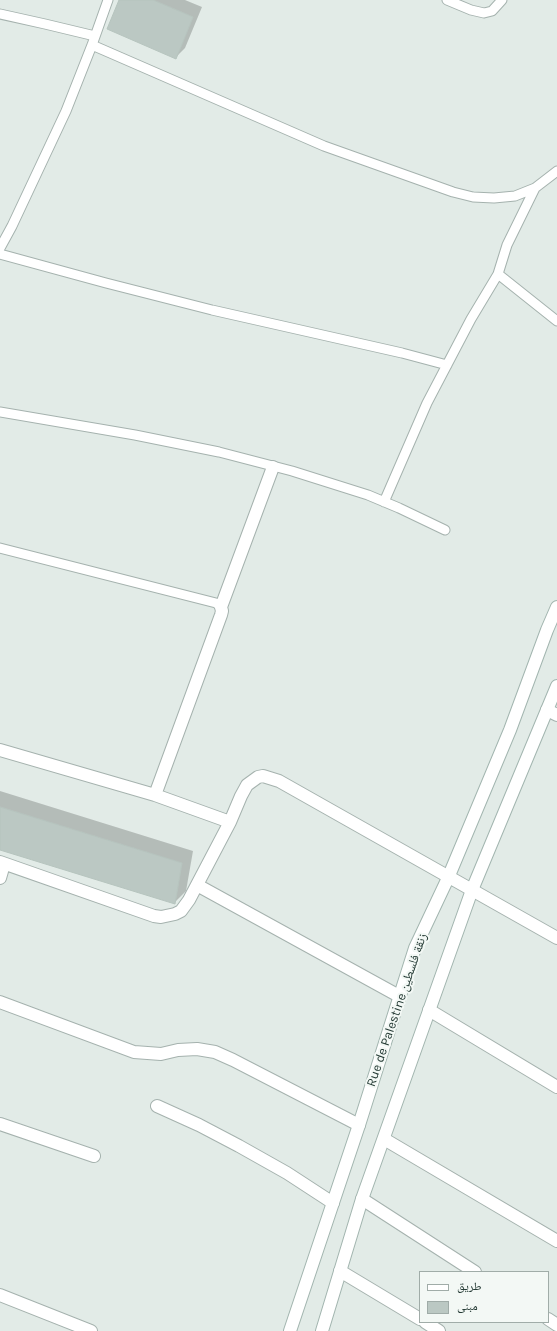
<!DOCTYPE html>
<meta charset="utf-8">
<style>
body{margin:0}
#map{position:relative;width:557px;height:1331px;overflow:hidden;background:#e2ebe7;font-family:Karla,"Noto Naskh Arabic",sans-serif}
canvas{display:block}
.legend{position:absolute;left:419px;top:1271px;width:130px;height:52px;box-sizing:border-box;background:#f3f8f5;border:1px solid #a0aca8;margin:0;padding:5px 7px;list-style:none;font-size:12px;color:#243a34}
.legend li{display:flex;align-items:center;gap:8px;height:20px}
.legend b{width:20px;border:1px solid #a0aca8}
</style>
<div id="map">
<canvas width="557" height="1331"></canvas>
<ul class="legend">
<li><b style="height:5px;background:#fff"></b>طريق</li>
<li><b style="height:11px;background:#bbc8c3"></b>مبنى</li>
</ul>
</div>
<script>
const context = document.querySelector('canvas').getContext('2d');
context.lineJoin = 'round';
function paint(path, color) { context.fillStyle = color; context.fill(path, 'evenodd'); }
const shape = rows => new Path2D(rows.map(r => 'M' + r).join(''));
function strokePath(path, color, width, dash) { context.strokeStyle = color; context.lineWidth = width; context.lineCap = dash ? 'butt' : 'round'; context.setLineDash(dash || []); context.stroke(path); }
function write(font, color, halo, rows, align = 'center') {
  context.font = font + ' Karla,"Noto Naskh Arabic",sans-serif'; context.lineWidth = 4; context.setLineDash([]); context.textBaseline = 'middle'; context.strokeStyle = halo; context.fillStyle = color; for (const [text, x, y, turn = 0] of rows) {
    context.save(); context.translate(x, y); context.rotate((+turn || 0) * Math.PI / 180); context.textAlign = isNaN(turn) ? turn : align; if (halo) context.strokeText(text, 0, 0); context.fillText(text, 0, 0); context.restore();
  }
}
const shadow = shape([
 [120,0,185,0,202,7,185,48,175,58],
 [0,791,193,851,186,891,174,903,0,849]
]);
const building = shape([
 [119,0,153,0,193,17,176,59,107,29,119,0],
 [0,807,182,863,175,904,0,850,0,807]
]);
const lane = shape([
 [447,0,471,10,484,13,492,11,502,0],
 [0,14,45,24,95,36],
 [92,45,324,146,453,192,473,197,494,198,515,196,535,188,557,171],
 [0,248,12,226,66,111,92,45,108,0],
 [0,254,106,283,212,310,402,353,447,365],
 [498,274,557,321],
 [0,412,135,435,219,452,292,471,368,495,399,508,445,530],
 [384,502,427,403,471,319,498,274,507,245,535,188],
 [0,548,216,603,221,607]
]);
const street = shape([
 [547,710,557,715],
 [0,750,155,795,230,822],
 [155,795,221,615,222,611,221,607,273,467],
 [0,862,154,916,161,917,175,914,181,911,189,900,230,822,241,796,247,785,258,777,263,776,279,781,557,938],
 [0,878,4,864],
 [197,885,399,996],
 [0,1002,134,1052,161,1054,178,1050,197,1049,215,1052,233,1060,359,1125],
 [429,1010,557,1087],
 [157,1106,199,1125,239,1146,287,1173,333,1203],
 [0,1124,94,1156],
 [384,1139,557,1241],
 [362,1199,475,1272],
 [340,1271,420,1319],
 [0,1295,91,1331],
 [548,1319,557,1325],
 [425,1322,439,1331]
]);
const secondary = shape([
 [290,1331,359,1125,415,948,448,878,510,730,547,630,557,607],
 [322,1331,362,1199,472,890,557,686]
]);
const streetNames = [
 ["Rue de Palestine زنقة فلسطين",397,1010,-71]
];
paint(shadow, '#0003');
paint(building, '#bbc8c3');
strokePath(building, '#b6c4be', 1);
strokePath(lane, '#a5b2ae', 11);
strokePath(street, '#a5b2ae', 14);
strokePath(secondary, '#a2b5af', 14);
strokePath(lane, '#fff', 9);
strokePath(street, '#fff', 12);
strokePath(secondary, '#fff', 12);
write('13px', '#243a34', '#f3f8f5', streetNames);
</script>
